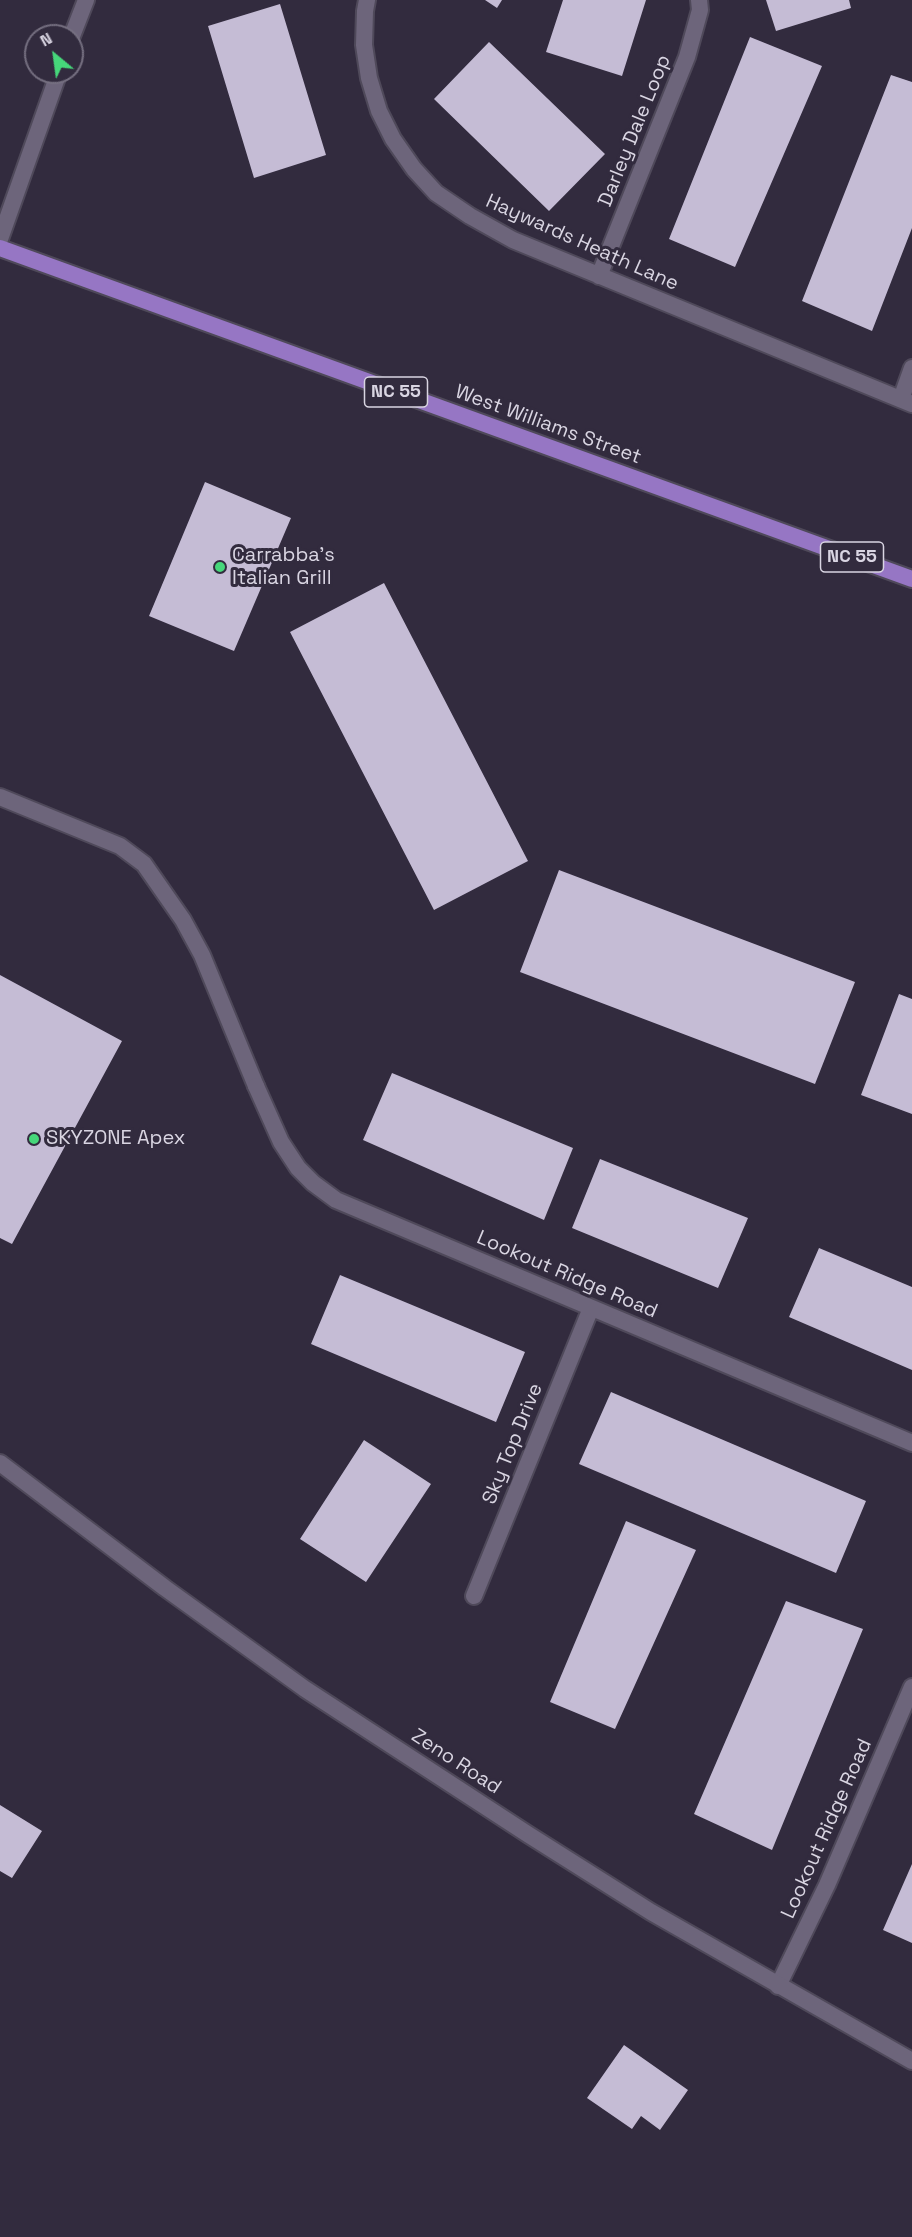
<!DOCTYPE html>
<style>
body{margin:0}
#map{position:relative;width:912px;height:2237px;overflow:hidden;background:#322b3e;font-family:"Space Grotesk",sans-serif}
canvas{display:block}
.north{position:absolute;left:24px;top:24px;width:60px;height:60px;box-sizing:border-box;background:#322b3e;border:2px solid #756f80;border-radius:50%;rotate:331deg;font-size:16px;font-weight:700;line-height:24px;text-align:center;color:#d9d5e2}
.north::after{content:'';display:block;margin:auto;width:21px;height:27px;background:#46d77a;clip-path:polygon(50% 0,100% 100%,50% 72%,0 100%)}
</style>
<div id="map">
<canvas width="912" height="2237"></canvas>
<div class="north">N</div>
</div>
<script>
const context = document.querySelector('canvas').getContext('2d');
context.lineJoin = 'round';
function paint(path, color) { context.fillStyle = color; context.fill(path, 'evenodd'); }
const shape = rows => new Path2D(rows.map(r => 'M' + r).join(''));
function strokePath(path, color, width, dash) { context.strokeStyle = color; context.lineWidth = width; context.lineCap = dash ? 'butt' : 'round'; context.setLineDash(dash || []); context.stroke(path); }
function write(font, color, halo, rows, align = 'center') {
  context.font = font + ' "Space Grotesk",sans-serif'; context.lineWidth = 6; context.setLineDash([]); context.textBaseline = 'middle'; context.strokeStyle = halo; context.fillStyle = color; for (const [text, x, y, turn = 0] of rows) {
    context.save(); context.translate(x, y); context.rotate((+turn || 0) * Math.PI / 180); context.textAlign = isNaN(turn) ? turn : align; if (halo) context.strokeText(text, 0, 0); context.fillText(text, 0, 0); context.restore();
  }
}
const building = shape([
 [485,0,502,0,497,8],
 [563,0,646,0,622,76,546,52],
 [766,0,849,0,851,8,776,31],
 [280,4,326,155,254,178,208,26],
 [750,37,822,66,735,267,669,239],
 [489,42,605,154,549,211,434,99],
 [891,75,912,82,912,228,872,331,802,301],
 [205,482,291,518,234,651,149,616],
 [384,583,528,861,434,910,290,632],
 [559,870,855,982,815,1084,520,972],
 [0,975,122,1041,12,1244,0,1238],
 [899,994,912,999,912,1114,861,1095],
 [392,1073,573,1148,544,1220,363,1140],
 [600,1159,748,1218,718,1288,572,1228],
 [819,1248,912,1287,912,1370,789,1317],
 [340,1275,525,1352,496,1422,311,1344],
 [611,1392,866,1501,836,1573,579,1464],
 [364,1440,431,1484,366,1582,300,1539],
 [626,1521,696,1550,615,1729,550,1702],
 [786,1601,863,1629,772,1850,694,1814],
 [0,1805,42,1831,12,1878,0,1871],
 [912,1864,912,1943,883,1930],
 [624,2045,688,2090,660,2130,641,2116,632,2129,587,2098]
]);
const service = shape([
 [0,797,120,846,144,864,183,920,202,955,256,1086]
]);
const minor = shape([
 [367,0,365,11,364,45,369,78,379,111,393,139,414,169,436,193,470,216,513,240,912,404],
 [72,36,86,0],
 [0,239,59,72],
 [599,276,687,57,700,10,699,0],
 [901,399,912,368],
 [256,1086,281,1142,298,1168,313,1183,336,1200,912,1443],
 [474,1596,591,1308],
 [778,1986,827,1885,912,1687]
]);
const tertiary = shape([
 [0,1463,165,1588,305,1689,529,1835,651,1912,912,2061]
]);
const primary = shape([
 [0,248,912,579]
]);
const markers = [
 [220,567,6,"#46d77a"],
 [34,1139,6,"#46d77a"]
];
const shields = [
 [396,392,63],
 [852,557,63]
];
const shieldNames = [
 ["NC 55",396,392],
 ["NC 55",852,557]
];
const streetNames = [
 ["Darley Dale Loop",635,131,-68],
 ["Haywards Heath Lane",582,243,24],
 ["West Williams Street",548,425,20],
 ["Lookout Ridge Road",567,1275,23],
 ["Sky Top Drive",513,1444,-68],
 ["Zeno Road",456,1762,33],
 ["Lookout Ridge Road",827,1829,-66]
];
const poiNames = [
 ["Carrabba's",232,556],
 ["Italian Grill",232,579],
 ["SKYZONE Apex",46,1139]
];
paint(building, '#c5bcd5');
strokePath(service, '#4f495a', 20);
strokePath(minor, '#4f495a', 20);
strokePath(tertiary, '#4f495a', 20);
strokePath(primary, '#4f495a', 20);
strokePath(service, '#6d657b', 16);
strokePath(minor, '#6d657b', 16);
strokePath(tertiary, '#6d657b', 16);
strokePath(primary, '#9676c4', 16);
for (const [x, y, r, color] of markers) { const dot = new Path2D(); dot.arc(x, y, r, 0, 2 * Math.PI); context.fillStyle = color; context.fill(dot); strokePath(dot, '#322b3e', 2); }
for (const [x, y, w] of shields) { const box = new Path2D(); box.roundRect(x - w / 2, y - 15, w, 30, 4.5); context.fillStyle = '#322b3e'; context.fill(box); strokePath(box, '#d9d5e2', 1.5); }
write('bold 18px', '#d9d5e2', null, shieldNames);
write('20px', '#d9d5e2', '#322b3e', streetNames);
write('20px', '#d9d5e2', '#322b3e', poiNames, 'left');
</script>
